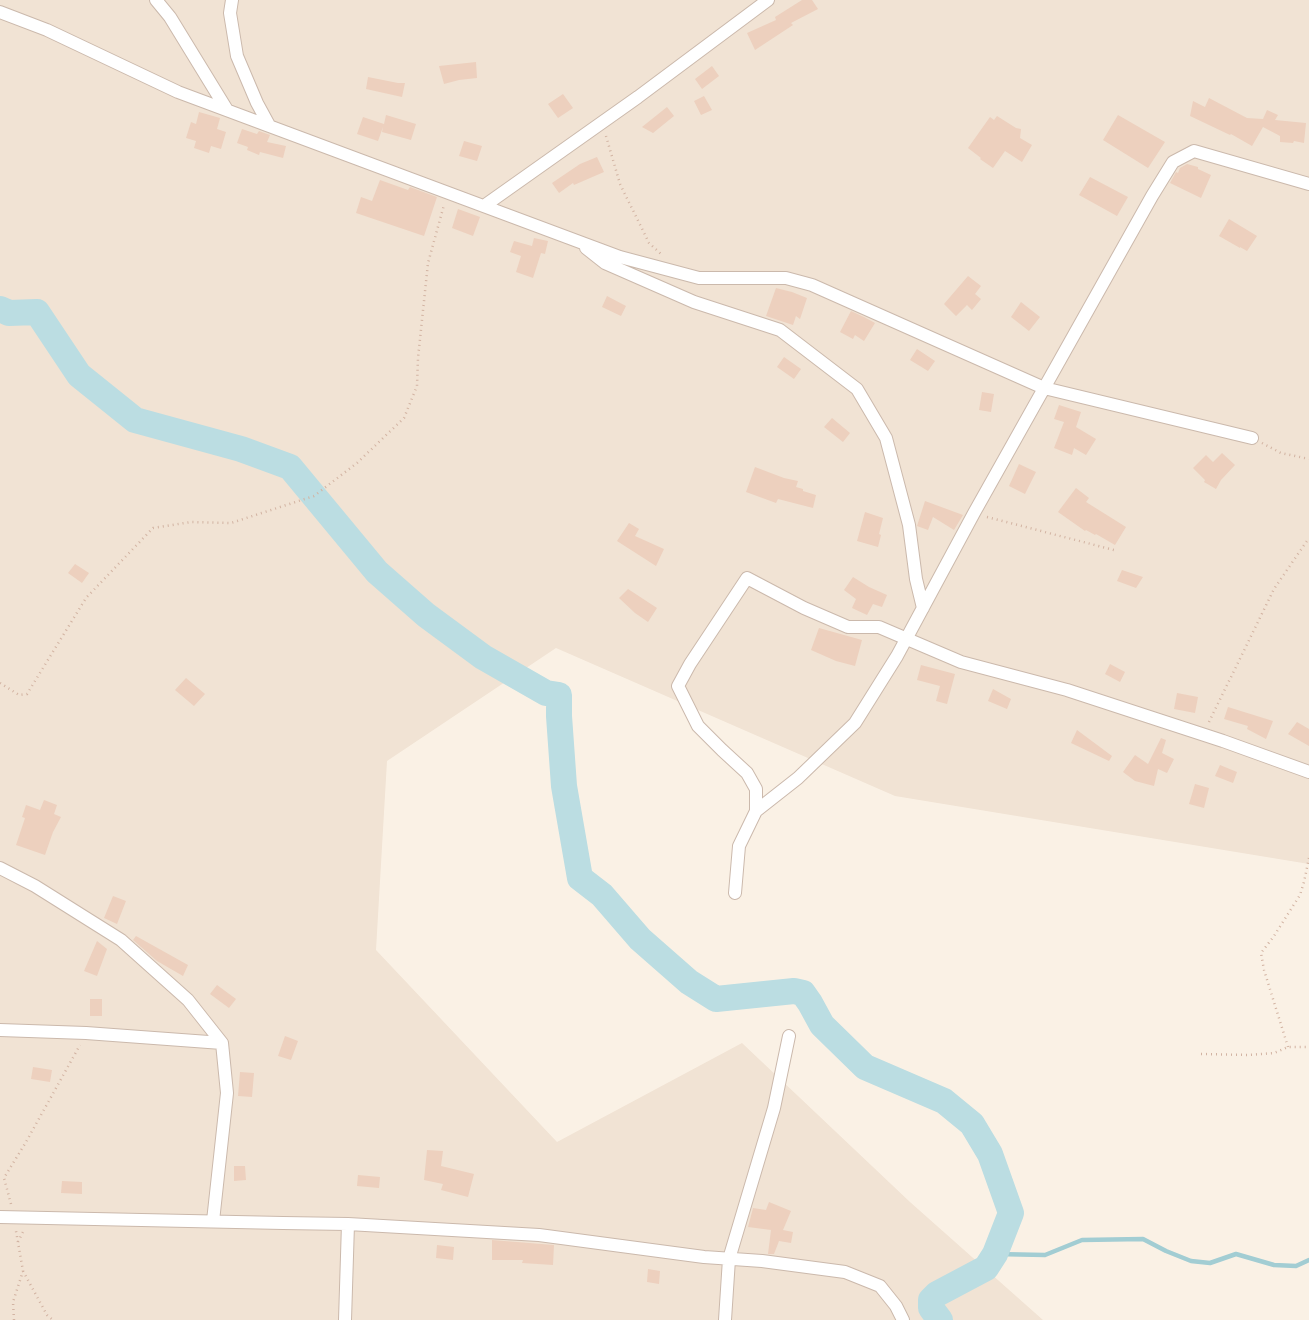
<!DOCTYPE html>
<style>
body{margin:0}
canvas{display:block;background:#faf1e5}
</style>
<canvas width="1309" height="1320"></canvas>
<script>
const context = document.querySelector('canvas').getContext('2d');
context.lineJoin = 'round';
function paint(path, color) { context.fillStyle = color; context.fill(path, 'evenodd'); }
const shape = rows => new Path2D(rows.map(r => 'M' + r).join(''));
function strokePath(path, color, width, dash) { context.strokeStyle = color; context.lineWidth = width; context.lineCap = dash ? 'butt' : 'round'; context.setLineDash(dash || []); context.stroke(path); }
const residential = shape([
 [0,0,1309,0,1309,864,895,796,556,648,387,761,376,950,557,1142,742,1043,910,1202,1043,1320,0,1320]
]);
const stream = shape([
 [995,1254,1045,1255,1082,1240,1143,1239,1166,1251,1191,1261,1210,1263,1236,1254,1274,1265,1296,1266,1309,1260]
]);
const river = shape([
 [0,309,9,313,37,312,79,375,135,420,241,449,290,467,377,572,426,615,483,657,546,693,559,695,559,716,564,786,580,878,602,895,640,939,689,982,716,999,794,991,803,993,810,1003,822,1025,865,1067,944,1101,972,1124,990,1154,1011,1213,995,1254,986,1268,937,1294,931,1300,931,1308,940,1320]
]);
const building = shape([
 [802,0,812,0,818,9,791,23,793,25,755,50,747,33,776,20,775,17],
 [476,62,477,78,459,80,444,84,439,66],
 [712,66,719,76,702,89,695,79],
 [368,77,398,83,405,83,402,97,366,89],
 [563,94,573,108,558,118,548,104],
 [704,96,712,110,701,115,694,101],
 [1209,98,1247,118,1263,119,1267,110,1278,115,1275,120,1306,123,1304,143,1294,141,1293,143,1280,142,1280,136,1263,127,1252,146,1231,134,1230,135,1190,116,1193,101,1205,107],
 [667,107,674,116,653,133,642,127],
 [199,112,220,118,217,129,226,132,221,149,211,146,209,153,194,148,196,141,186,138,191,122,196,124],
 [386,115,416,124,411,140,382,132,383,127,378,141,357,134,363,117,384,124],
 [1118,115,1165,142,1148,168,1103,140],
 [997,116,1016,128,1021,129,1020,138,1032,145,1022,162,1005,151,993,168,980,159,981,158,968,148,990,117,994,120],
 [242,129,257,134,259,131,270,135,267,142,286,146,283,158,260,152,259,155,247,150,248,147,237,143],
 [464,141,482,146,477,161,459,156],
 [597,157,604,172,574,185,573,183,559,193,552,183,580,164],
 [1187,164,1198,167,1198,169,1211,175,1201,198,1170,183,1176,172,1178,173,1180,168],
 [1090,177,1128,197,1117,216,1079,195],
 [380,180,408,190,410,187,437,197,424,236,356,213,361,197,372,201],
 [458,209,480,217,473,236,452,228],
 [1229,219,1257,236,1247,251,1240,247,1240,248,1219,236],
 [534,238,548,241,545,254,541,253,533,278,516,272,521,256,510,252,514,241,532,246],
 [968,276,981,286,975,294,981,299,972,310,967,305,956,316,944,304],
 [776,288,792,292,807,298,800,319,796,316,793,325,766,316],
 [607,296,626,306,621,316,602,307],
 [1021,302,1040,317,1029,331,1011,317],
 [851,311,864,317,875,323,864,341,855,335,853,339,840,332],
 [917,349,935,361,928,371,910,360],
 [784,357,801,369,794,379,777,367],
 [982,392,994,394,991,412,979,410],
 [1059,405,1081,412,1076,427,1096,439,1086,455,1074,448,1072,455,1054,448,1064,422,1054,419],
 [832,418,850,433,843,442,824,427],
 [1222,453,1235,465,1221,480,1216,489,1204,482,1205,480,1193,468,1206,455,1213,462],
 [1019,464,1036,472,1025,494,1009,486],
 [755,467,784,478,798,481,796,487,803,489,803,491,816,495,813,508,778,499,776,503,746,492],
 [1076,488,1089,498,1086,502,1126,527,1115,545,1096,534,1095,535,1086,530,1085,531,1058,512],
 [925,501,963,515,954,530,933,517,928,530,917,526],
 [865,512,883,518,879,534,881,535,878,547,857,541],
 [629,523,639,529,635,536,664,549,656,566,617,541],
 [75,564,89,573,82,583,68,573],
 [1122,570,1143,577,1136,588,1117,581],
 [853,577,869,587,887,595,882,607,873,604,867,615,852,608,856,599,844,590],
 [628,589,657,608,648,622,635,613,619,598],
 [819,628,862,640,855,666,836,661,811,650],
 [1110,664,1125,672,1120,682,1105,674],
 [921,665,955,674,947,704,936,701,940,686,917,680],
 [186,678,205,694,194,706,175,690],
 [993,689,1011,699,1007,709,988,701],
 [1177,693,1198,697,1195,713,1174,709],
 [1228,707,1273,721,1266,739,1247,729,1248,726,1224,719],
 [1297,722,1309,729,1309,746,1288,734],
 [1077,730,1112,756,1109,761,1071,743],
 [1161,738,1166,740,1162,753,1174,759,1167,773,1158,769,1154,786,1135,781,1123,772,1135,755,1148,764],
 [1220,765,1237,772,1233,783,1215,776],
 [1195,784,1209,788,1204,808,1189,804],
 [44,800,57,805,54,814,61,817,53,832,45,855,16,845,25,818,22,817,26,805,40,810],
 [113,896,126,901,117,924,104,918],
 [136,936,188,965,183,976,157,961,133,940],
 [97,941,107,949,97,976,84,971],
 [217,985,236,999,229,1008,210,994],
 [90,999,102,999,102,1016,90,1016],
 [285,1036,298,1041,291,1060,278,1056],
 [33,1067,52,1070,50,1082,31,1079],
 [240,1072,254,1073,252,1097,238,1096],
 [427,1150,443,1151,441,1166,474,1174,468,1197,441,1190,443,1184,424,1180],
 [234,1166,245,1166,246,1180,234,1181],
 [358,1175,380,1177,379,1188,357,1186],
 [62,1181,82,1182,82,1194,61,1193],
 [769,1202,791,1211,783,1230,793,1232,791,1243,779,1241,774,1254,768,1254,771,1230,748,1227,753,1208,766,1210],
 [492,1240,554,1245,553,1265,522,1263,523,1260,492,1260],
 [437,1245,454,1247,453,1260,436,1258],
 [648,1269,660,1271,659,1284,647,1282]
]);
const path = shape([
 [606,136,620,184,649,243,661,254],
 [1262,443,1281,453,1309,459],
 [987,517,1114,550],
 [0,683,19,695,27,694,86,598,153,528,191,522,231,523,314,496,357,463,404,418,417,386,418,358,428,263,444,205],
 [1209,722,1274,589,1309,538],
 [1288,1047,1264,970,1261,953,1274,936,1300,895,1304,882,1309,858],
 [1201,1054,1249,1055,1274,1053,1288,1047,1309,1047],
 [11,1204,4,1178,26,1142,80,1045],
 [18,1242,24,1230],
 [23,1271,47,1315,53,1320],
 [14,1320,13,1302,23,1271,16,1231]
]);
const minor = shape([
 [156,0,170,17,227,110],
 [232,0,230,13,237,56,257,103,269,125],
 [0,12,47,30,178,92,620,257,699,278,786,278,812,285,1044,388,1252,438],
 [484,206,638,97,768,0],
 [586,248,605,263,694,302,780,330,857,389,886,438,909,525,916,579,923,608],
 [756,811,756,789,747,773,722,750,698,726,678,686,690,664,747,578,804,608,848,627,879,627,961,662,1067,690,1223,741,1309,772],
 [0,868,35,886,121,940,188,1000,222,1043,227,1093,213,1221],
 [735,893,739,846,756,811,798,778,855,723,897,656,974,513,1152,196,1173,162,1194,151,1309,184],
 [0,1030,86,1033,222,1043],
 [0,1217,283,1223,348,1224,539,1235,704,1257,762,1261,845,1272,880,1286,896,1306,903,1320],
 [345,1320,348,1224],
 [725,1320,729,1259,774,1108,789,1036]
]);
paint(residential, '#f1e3d4');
strokePath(stream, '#a2cdd3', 4.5);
strokePath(river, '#bbdde2', 26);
paint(building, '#edd0be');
strokePath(minor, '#cbb9ac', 14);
strokePath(path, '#d2b3a2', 2.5, [1, 4]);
strokePath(minor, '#fff', 12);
</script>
